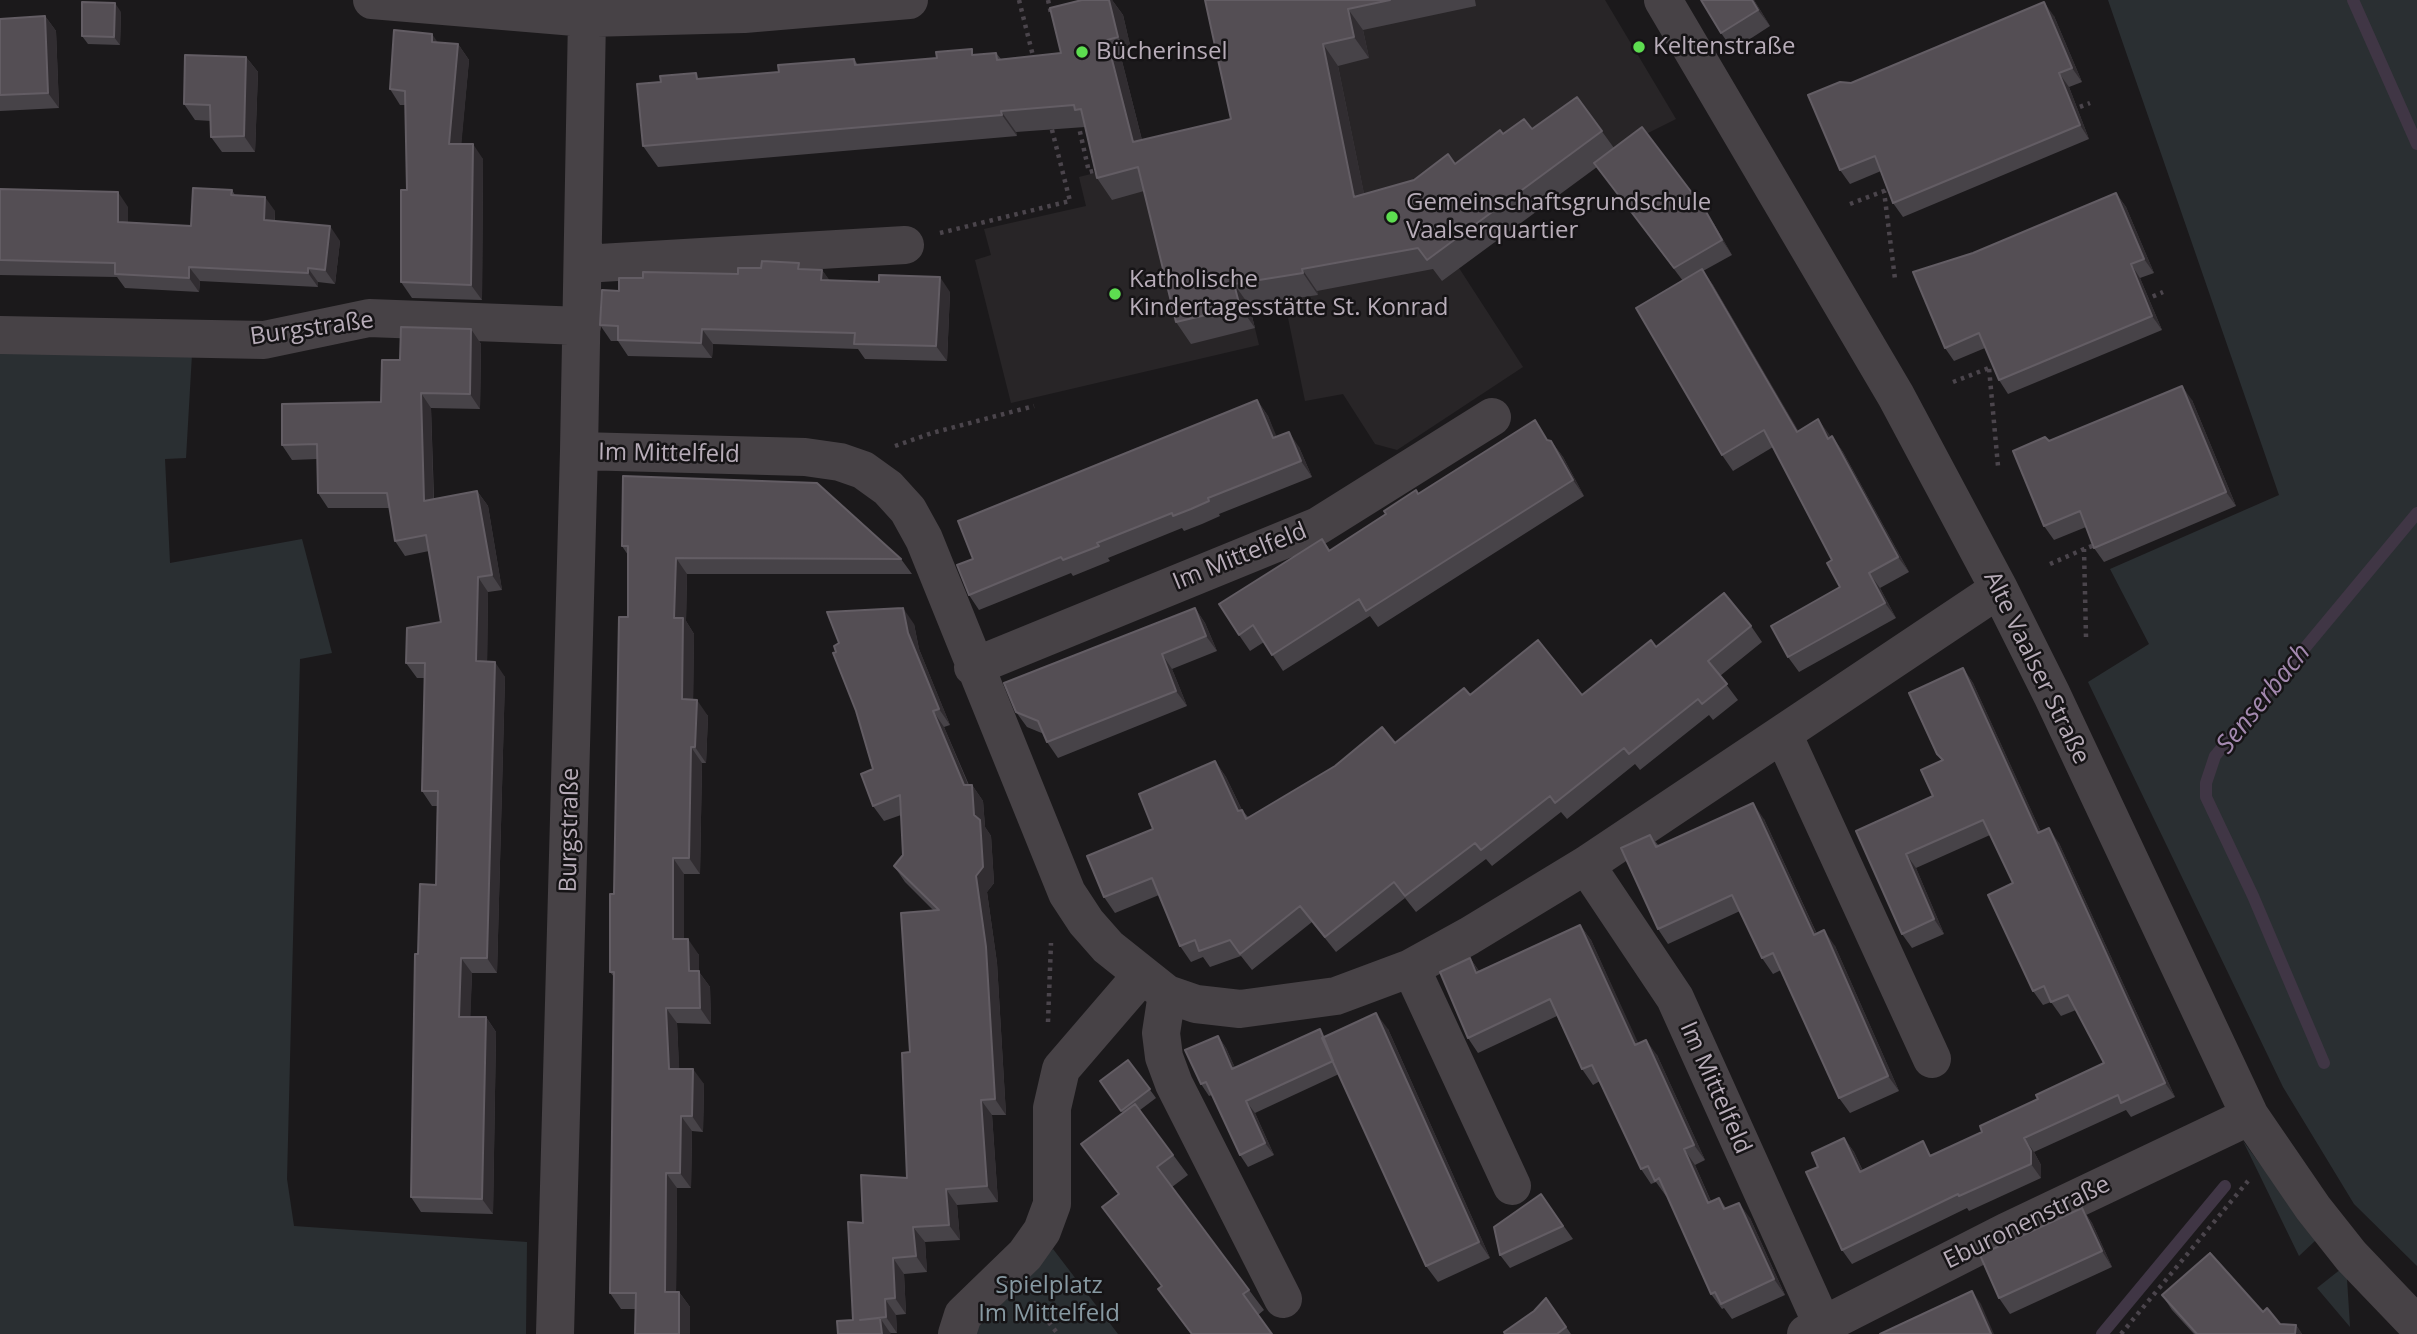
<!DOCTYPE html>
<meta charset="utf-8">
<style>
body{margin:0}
canvas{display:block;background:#1b191b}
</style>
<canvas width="2417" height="1334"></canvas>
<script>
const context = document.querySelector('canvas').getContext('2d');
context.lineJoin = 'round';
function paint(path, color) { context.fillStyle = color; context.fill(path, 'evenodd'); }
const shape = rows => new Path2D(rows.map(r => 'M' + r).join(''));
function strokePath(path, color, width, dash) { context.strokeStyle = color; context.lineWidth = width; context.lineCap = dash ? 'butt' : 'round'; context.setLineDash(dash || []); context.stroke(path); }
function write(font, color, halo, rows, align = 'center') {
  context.font = font + ' "Open Sans",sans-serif'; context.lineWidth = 5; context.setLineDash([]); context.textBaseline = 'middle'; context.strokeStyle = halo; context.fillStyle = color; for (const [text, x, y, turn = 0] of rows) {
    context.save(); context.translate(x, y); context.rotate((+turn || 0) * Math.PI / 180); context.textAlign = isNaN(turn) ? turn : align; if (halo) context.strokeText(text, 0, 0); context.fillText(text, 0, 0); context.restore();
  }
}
const built = shape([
 [1279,0,1605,0,1676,119,1614,150,1459,268,1523,367,1397,450,1375,444,1343,394,1305,401,1284,298],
 [1210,144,1259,345,1011,403,975,260,991,255,984,229,1086,206,1079,177]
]);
const green = shape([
 [2108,0,2417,0,2417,1266,2354,1204,2283,1087,2088,682,2149,644,2110,569,2279,495],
 [0,351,192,354,186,458,165,459,170,563,302,539,332,653,300,659,287,1179,294,1226,527,1242,526,1334,0,1334],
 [2243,1141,2316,1240,2299,1256],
 [1053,1249,1118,1334,969,1334,983,1316],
 [2341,1269,2347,1279,2350,1327,2317,1288]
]);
const stream = shape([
 [2353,0,2417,144],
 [2324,1063,2253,896,2206,797,2206,783,2215,756,2417,513],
 [2102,1334,2225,1186]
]);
const path = shape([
 [1019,0,1034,60],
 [1048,0,1051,13],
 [2072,110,2090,103],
 [1078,123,1089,172,1101,169],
 [1893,187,1884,191,1895,279],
 [1850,204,1884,191],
 [940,233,1070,201,1051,126],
 [2145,300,2163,292],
 [1996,365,1989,368,1998,466],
 [1953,382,1989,368],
 [895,446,932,433,1034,406],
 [2050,564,2084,549],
 [2086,637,2084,549,2097,544],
 [1048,1022,1051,943],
 [1033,1302,1058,1334],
 [2121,1334,2248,1181]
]);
const minor = shape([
 [372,0,587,18,744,14,909,0],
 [1663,0,1896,396,1999,589,2052,695,2250,1116,2313,1208,2351,1256,2417,1325],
 [583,264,905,245],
 [0,335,264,340,369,318,582,326],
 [579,451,805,457,840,462,863,470,888,488,908,510,924,539,1067,893,1086,922,1108,947,1167,994,1196,1004,1240,1009,1336,996,1411,968,1469,936,1586,865,1999,589],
 [973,667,1318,526,1492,417],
 [1783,734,1932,1059],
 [1586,865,1675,998,1822,1324],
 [1411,968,1512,1186],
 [1167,994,1161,1033,1164,1057,1174,1084,1283,1299],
 [555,1334,579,451,587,18,592,0],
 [957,1334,963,1315,1025,1255,1042,1231,1052,1204,1052,1108,1061,1069,1141,976],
 [1806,1334,2006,1232,2250,1116]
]);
const wall = shape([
 [1082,0,1112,0,1123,15,1133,58,1122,61,1142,140,1231,119,1205,0,1475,0,1476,6,1363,30,1369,58,1338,66,1364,194,1414,180,1455,164,1503,134,1532,129,1577,97,1614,148,1714,224,1732,255,1703,271,1713,285,1798,431,1818,419,1830,437,1832,436,1843,452,1909,572,1880,588,1896,618,1799,672,1788,657,1840,587,1832,560,1773,447,1733,471,1722,455,1683,281,1597,167,1442,281,1433,269,1317,291,1318,295,1249,305,1255,328,1191,344,1176,322,1144,191,1112,200,1097,178,1085,127,1016,132,1017,136,658,167,643,146,661,82,779,72,854,59,858,65,996,53,1001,59,1061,53],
 [1754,0,1770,26,1733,50,1721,33],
 [121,12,120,45,88,44,82,36],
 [45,16,56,31,59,108,0,111,0,19],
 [2054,16,2082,82,2069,87,2089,139,1903,217,1893,203,1881,171,1850,184,1840,170,1851,83],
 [438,42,458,44,469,60,461,144,483,159,482,300,412,298,401,282,407,190,405,105,400,105,390,89],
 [246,57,258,72,255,152,222,152,211,137,211,121,195,120,184,104],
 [0,189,128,207,128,222,191,226,232,190,235,195,275,211,275,221,340,241,335,284,318,282,318,287,200,281,199,292,125,288,117,277,0,275],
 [2116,193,2126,207,2154,273,2140,278,2162,330,2008,394,1999,380,1985,348,1954,361,1945,348,1973,253],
 [803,269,822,270,829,280,950,292,947,361,865,359,858,349,713,344,712,358,628,356,618,341,611,341,600,325,619,291,643,278],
 [471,329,481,344,480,409,431,408,434,499,477,491,488,506,502,590,488,592,487,662,505,677,497,973,472,973,470,1017,486,1017,496,1032,493,1214,421,1212,411,1197,418,954,436,885,437,806,432,806,422,791,425,678,417,678,406,663,441,622,429,551,405,556,395,541,390,508,328,508,318,493,317,459,292,460,282,445,381,402,400,360],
 [1257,400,1268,416,1276,437,1299,447,1312,477,1219,514,1220,516,1202,524,1184,531,1182,528,1108,558,1110,561,1073,576,1071,573,979,610,969,595,973,559],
 [2192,400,2236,506,2104,562,2094,548,2086,527,2054,540,2044,526,2049,441],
 [1549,441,1551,441,1563,457,1584,496,1378,627,1370,616,1283,671,1264,642,1250,651,1239,635,1322,539,1330,550,1419,494],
 [622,546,901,559,912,574,687,574,686,621,694,634,693,700,708,716,706,763,702,763,700,874,684,874,684,939,699,955,699,972,710,987,711,1024,677,1023,679,1069,704,1084,703,1132,692,1131,691,1188,677,1188,676,1292,679,1292,690,1307,690,1334,635,1334,635,1309,621,1309,610,1293,614,977,610,972,628,617,628,555],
 [1195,608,1205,623,1217,651,1172,669,1187,706,1058,758,1047,742,1044,734,1027,727,1016,712],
 [914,624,919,649,950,725,944,727,969,785,972,785,983,801,985,827,991,836,994,883,987,892,997,963,1006,1115,992,1115,998,1202,957,1205,960,1240,925,1242,927,1272,904,1274,906,1314,896,1315,897,1333,891,1333,853,1320,863,1223,907,1178,910,1052,934,911,905,882,894,866,903,855,901,815,884,821,873,806,873,769],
 [1751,626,1762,642,1720,676,1738,700,1713,720,1709,715,1640,770,1635,764,1567,819,1561,812,1492,866,1486,859,1416,912,1405,898,1336,952,1312,922,1252,970,1241,956,1210,967,1203,957,1191,962,1180,946,1159,895,1115,913,1104,897,1153,829,1215,761,1226,777,1242,810,1248,817,1395,743,1470,695,1582,695,1656,647],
 [1963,668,1973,683,2041,832,2059,843,2175,1097,2131,1117,2126,1110,2034,1152,2041,1165,2041,1178,1969,1211,1967,1208,1852,1264,1842,1250,1818,1167,1844,1138,1854,1152,1863,1171,1933,1154,1982,1132,2038,1099,2104,1063,2076,1010,2061,1016,2051,1002,2043,1005,2033,991,2013,883,1990,835,1916,868,1944,934,1912,948,1902,934,1856,831,1933,796,1942,760,1937,754],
 [1764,819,1817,934,1835,946,1899,1091,1850,1113,1839,1098,1781,970,1773,974,1762,958,1740,911,1668,944,1658,929,1650,835,1659,846],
 [1580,925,1591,940,1638,1044,1657,1055,1705,1160,1695,1165,1711,1201,1719,1198,1726,1208,1750,1218,1785,1295,1732,1319,1724,1308,1722,1309,1711,1294,1667,1195,1666,1196,1656,1182,1651,1184,1641,1169,1600,1081,1593,1085,1582,1069,1557,1016,1478,1053,1468,1038,1470,958,1479,971],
 [1388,1029,1490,1258,1438,1282,1426,1266,1339,1074,1255,1113,1274,1155,1248,1167,1240,1155,1212,1095,1209,1096,1201,1084,1218,1036,1226,1048,1235,1068,1325,1036],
 [1128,1060,1156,1098,1140,1110,1188,1175,1172,1187,1264,1310,1258,1315,1272,1334,1191,1334,1158,1289,1162,1287,1102,1207,1118,1194,1081,1144,1123,1113,1100,1081],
 [1541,1194,1573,1239,1510,1268,1500,1255],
 [2082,1208,2092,1223,2112,1267,2010,1314,1999,1298],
 [2162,1295,2263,1312,2280,1324,2296,1325,2302,1334,2194,1334,2172,1310],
 [1546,1298,1571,1334,1505,1334,1534,1311]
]);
const shadedWall = shape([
 [1109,0,1112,0,1123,15,1133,58,1118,37],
 [1752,0,1754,0,1770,26,1758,10],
 [2044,2,2054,16,2082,82,2072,68],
 [115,3,121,12,120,45,114,37],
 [1348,9,1363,30,1369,58,1354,37],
 [45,16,56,31,59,108,48,93],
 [432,34,443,50,432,42],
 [1107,40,1122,61,1148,164,1133,142],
 [458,44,469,60,460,159,449,144],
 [1323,44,1338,66,1369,218,1354,197],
 [246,57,258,72,255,152,244,136],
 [2059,73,2069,87,2089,139,2080,125],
 [1001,111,1016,132,1017,136,1002,115],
 [473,144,483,159,482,300,471,285],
 [118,192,128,207,128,236,118,222],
 [2116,193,2126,207,2154,273,2144,259],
 [265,197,275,211,274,235,264,220],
 [1705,210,1714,224,1732,255,1722,240],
 [330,226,340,241,335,284,325,270],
 [2131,264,2140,278,2162,330,2152,316],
 [189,267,200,281,199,292,189,278],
 [308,268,318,282,318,287,308,273],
 [1302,269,1317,291,1318,295,1303,273],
 [1702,269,1713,285,1808,447,1797,432],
 [822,270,833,285,821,280],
 [940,277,950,292,947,361,936,346],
 [1234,284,1249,305,1255,328,1240,307],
 [471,329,481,344,480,409,470,394],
 [702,329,713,344,712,358,701,343],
 [2182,386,2192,400,2236,506,2226,492],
 [421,393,431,408,434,516,424,501],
 [1257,400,1268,416,1284,454,1273,438],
 [1818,419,1829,434,1839,454,1828,439],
 [1289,432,1299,447,1312,477,1301,461],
 [1832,436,1843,452,1909,572,1898,557],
 [1551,441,1563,457,1584,496,1573,480],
 [477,491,488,506,502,590,492,575],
 [676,558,687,574,686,621,694,634,693,715,682,699,674,618],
 [1869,573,1880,588,1896,618,1885,603],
 [478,577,488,592,487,676,476,661],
 [903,608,914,624,919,649,950,725,939,709,908,633],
 [1195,608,1205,623,1217,651,1206,636],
 [1162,654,1172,669,1187,706,1176,691],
 [495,662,505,677,497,973,487,958],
 [1963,668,1973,683,2048,847,2038,833],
 [697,700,708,716,706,763,695,747],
 [933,711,944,727,972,794,972,785,983,801,985,827,991,836,994,883,987,892,997,963,1006,1115,995,1099,976,876,974,815,964,785],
 [691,747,702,763,700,874,689,858],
 [1215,761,1226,777,1250,827,1238,811],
 [1753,803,1764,819,1824,950,1814,935],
 [2049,828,2059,843,2175,1097,2165,1083],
 [1906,854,1916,868,1944,934,1934,919],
 [673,858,684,874,684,955,673,939],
 [1580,925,1591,940,1646,1060,1635,1045],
 [1824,930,1835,946,1899,1091,1888,1076],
 [688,939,699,955,699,972,710,987,711,1024,700,1008,689,971],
 [461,958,472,973,470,1032,459,1017],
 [1470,958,1480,973,1476,973],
 [666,1008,677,1023,680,1084,669,1069],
 [1376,1013,1388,1029,1490,1258,1479,1242],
 [486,1017,496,1032,493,1214,482,1199],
 [1218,1036,1226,1048,1241,1081,1232,1069],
 [1646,1040,1657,1055,1705,1160,1694,1145],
 [693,1069,704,1084,703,1132,692,1116],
 [981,1100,992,1115,998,1202,987,1186],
 [1246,1101,1255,1113,1274,1155,1265,1143],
 [681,1116,692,1131,691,1188,680,1173],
 [1844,1138,1854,1152,1870,1187,1860,1172],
 [2024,1138,2034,1152,2041,1165,2041,1178,2031,1164],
 [1684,1149,1695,1165,1718,1218,1708,1203],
 [666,1173,677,1188,676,1307,665,1292],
 [946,1189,957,1205,960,1240,949,1225],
 [1739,1203,1750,1218,1785,1295,1774,1279],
 [2082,1208,2092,1223,2112,1267,2102,1251],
 [913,1227,925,1242,927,1272,916,1256],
 [893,1258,904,1274,906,1314,895,1298],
 [1972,1291,1981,1304,1994,1334,1991,1334],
 [679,1292,690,1307,690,1334,679,1334],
 [885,1299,896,1315,897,1333,886,1317],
 [880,1318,891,1334,882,1334],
 [2296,1325,2302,1334,2295,1334]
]);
const building = shape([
 [1082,0,1109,0,1118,37,1107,40,1133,142,1231,119,1205,0,1390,0,1348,9,1354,37,1323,44,1354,197,1414,180,1448,154,1455,164,1500,130,1503,134,1524,119,1532,129,1577,97,1602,131,1427,260,1418,248,1302,269,1303,273,1234,284,1240,307,1176,322,1138,167,1097,178,1081,109,1075,110,1074,105,1001,111,1002,115,643,146,637,84,661,82,660,76,696,73,697,79,779,72,778,65,854,59,855,65,937,58,936,52,972,49,972,55,996,53,997,60,1061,53,1050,8,1082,0],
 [1701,0,1752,0,1758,10,1721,33,1701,0],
 [82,2,115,3,114,37,82,36,82,2],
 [2044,2,2072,68,2059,73,2080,125,1893,203,1875,156,1840,170,1808,95,1840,82,1851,83,2044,2],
 [45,16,48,93,0,95,0,19,45,16],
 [394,30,432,34,432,42,458,44,449,144,473,144,471,285,401,282,401,190,407,190,405,91,390,89,394,30],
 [185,55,246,57,244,136,211,137,210,105,184,104,185,55],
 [1642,127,1705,210,1722,240,1674,268,1594,163,1642,127],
 [193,188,232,190,231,195,265,197,264,220,330,226,325,270,308,268,308,273,189,267,189,278,115,274,115,263,0,260,0,189,118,192,118,222,191,226,193,188],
 [2116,193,2144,259,2131,264,2152,316,1999,380,1979,333,1945,348,1913,272,1973,253,2116,193],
 [762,261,799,263,798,269,822,270,821,280,879,282,879,275,940,277,936,346,854,344,855,333,702,329,701,343,618,340,618,326,600,325,602,290,619,291,619,278,643,278,643,272,738,274,738,268,761,268,762,261],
 [1702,269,1797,432,1818,419,1828,439,1832,436,1898,557,1869,573,1885,603,1788,657,1771,626,1840,587,1827,563,1832,560,1764,430,1722,455,1636,308,1702,269],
 [401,327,471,329,470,394,421,393,424,501,477,491,492,575,478,577,476,661,495,662,487,958,461,958,459,1017,486,1017,482,1199,411,1197,415,954,418,954,420,884,436,885,438,791,422,791,425,663,406,663,407,628,441,622,426,535,395,541,387,493,318,493,317,444,282,445,282,404,381,402,382,360,400,360,401,327],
 [2182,386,2226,492,2094,548,2080,511,2044,526,2013,451,2045,437,2049,441,2182,386],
 [1257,400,1273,438,1289,432,1301,461,1208,498,1209,501,1191,509,1173,516,1172,513,1097,543,1099,546,1063,560,1061,557,969,595,957,565,973,559,958,521,1257,400],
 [1535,420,1547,440,1551,441,1573,480,1366,611,1359,599,1272,655,1253,625,1239,635,1219,604,1322,539,1329,551,1386,514,1384,511,1416,490,1418,494,1535,420],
 [623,476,817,483,901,559,676,558,674,618,683,618,682,699,697,700,695,747,691,747,689,858,673,858,673,939,688,939,689,971,699,971,700,1008,666,1008,669,1069,693,1069,692,1116,681,1116,680,1173,666,1173,665,1292,679,1292,679,1334,635,1334,636,1293,610,1293,614,972,610,972,610,894,614,894,619,617,628,617,628,546,622,546,623,476],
 [1724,593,1751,626,1708,661,1727,684,1702,704,1698,699,1629,754,1624,748,1555,803,1550,796,1481,850,1475,843,1405,896,1394,882,1325,937,1300,906,1240,954,1230,940,1199,951,1195,940,1180,946,1152,878,1104,897,1087,856,1153,829,1139,794,1215,761,1238,811,1242,810,1246,819,1335,766,1382,727,1395,743,1464,688,1470,695,1538,640,1582,695,1651,640,1656,647,1724,593],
 [903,608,908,633,939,709,933,711,964,785,972,785,974,815,980,820,983,867,976,876,986,947,995,1099,981,1100,987,1186,946,1189,949,1225,913,1227,916,1256,893,1258,895,1298,885,1299,886,1317,860,1320,880,1318,882,1334,838,1334,837,1321,853,1320,848,1222,863,1223,861,1175,907,1178,902,1053,910,1052,901,913,939,910,894,866,903,855,900,795,873,806,861,774,873,769,856,711,833,653,836,652,834,646,839,643,827,612,903,608],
 [1195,608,1206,636,1162,654,1176,691,1047,742,1038,721,1016,712,1004,683,1195,608],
 [1963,668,2038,833,2049,828,2165,1083,2121,1103,2118,1095,2024,1138,2031,1151,2031,1164,1959,1196,1958,1194,1842,1250,1806,1172,1818,1167,1812,1153,1844,1138,1860,1172,1923,1141,1930,1156,1982,1132,1980,1126,2038,1099,2036,1095,2104,1063,2068,995,2051,1002,2044,986,2033,991,1988,895,2013,883,1983,820,1906,854,1934,919,1902,934,1856,831,1933,796,1921,770,1943,760,1937,754,1909,693,1963,668],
 [1753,803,1814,935,1824,930,1888,1076,1839,1098,1773,953,1762,958,1732,895,1658,929,1621,848,1650,835,1656,847,1753,803],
 [1580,925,1635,1045,1646,1040,1694,1145,1684,1149,1708,1203,1719,1198,1724,1209,1739,1203,1774,1279,1721,1304,1715,1292,1711,1294,1659,1178,1655,1181,1648,1166,1641,1169,1592,1065,1582,1069,1550,999,1468,1038,1440,972,1470,958,1476,973,1580,925],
 [1376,1013,1479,1242,1426,1266,1322,1038,1376,1013],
 [1320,1029,1333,1061,1246,1101,1265,1143,1240,1155,1206,1082,1201,1084,1185,1050,1218,1036,1232,1069,1320,1029],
 [1128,1060,1150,1089,1121,1111,1100,1081,1128,1060],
 [1135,1104,1173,1155,1157,1167,1249,1290,1243,1294,1272,1334,1192,1334,1158,1289,1162,1286,1102,1207,1119,1194,1081,1144,1135,1104],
 [1541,1194,1563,1226,1500,1255,1494,1227,1541,1194],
 [2082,1208,2102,1251,1999,1298,1980,1255,2082,1208],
 [2210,1253,2263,1312,2267,1308,2280,1324,2296,1325,2295,1334,2197,1334,2162,1295,2210,1253],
 [1972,1291,1991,1334,1880,1334,1972,1291],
 [1546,1298,1566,1327,1557,1334,1505,1334,1504,1332,1534,1311,1546,1298]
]);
const markers = [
 [1639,47,7,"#5ddd50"],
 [1082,52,7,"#5ddd50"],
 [1392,217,7,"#5ddd50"],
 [1115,294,7,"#5ddd50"]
];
const poiNames = [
 ["Keltenstraße",1653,47],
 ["Bücherinsel",1096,52],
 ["Gemeinschaftsgrundschule",1406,203],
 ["Vaalserquartier",1406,231],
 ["Katholische",1129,280],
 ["Kindertagesstätte St. Konrad",1129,308]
];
const streetNames = [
 ["Burgstraße",312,329,-8],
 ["Im Mittelfeld",669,454,1],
 ["Im Mittelfeld",1240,557,-22],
 ["Alte Vaalser Straße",2036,668,64],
 ["Burgstraße",570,830,-89],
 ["Im Mittelfeld",1715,1088,66],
 ["Eburonenstraße",2027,1223,-26]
];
const parkNames = [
 ["Spielplatz",1049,1286],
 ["Im Mittelfeld",1049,1314]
];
const waterNames = [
 ["Senserbach",2264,699,-51]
];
paint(built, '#282527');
paint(green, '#2a2f32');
strokePath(stream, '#403645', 12);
strokePath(path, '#4b454c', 4.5, [3.5, 5]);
strokePath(minor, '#474246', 38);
paint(wall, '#474348');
paint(shadedWall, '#312d31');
paint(building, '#544e54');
strokePath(building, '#635d64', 2);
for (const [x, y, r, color] of markers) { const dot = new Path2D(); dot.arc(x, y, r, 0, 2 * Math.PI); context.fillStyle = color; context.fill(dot); strokePath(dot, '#161416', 2.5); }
write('24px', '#b8adb9', '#161416', poiNames, 'left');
write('24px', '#b8adb9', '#161416', streetNames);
write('24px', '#8799a2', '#161416', parkNames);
write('italic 26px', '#a489b0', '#161416', waterNames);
</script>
